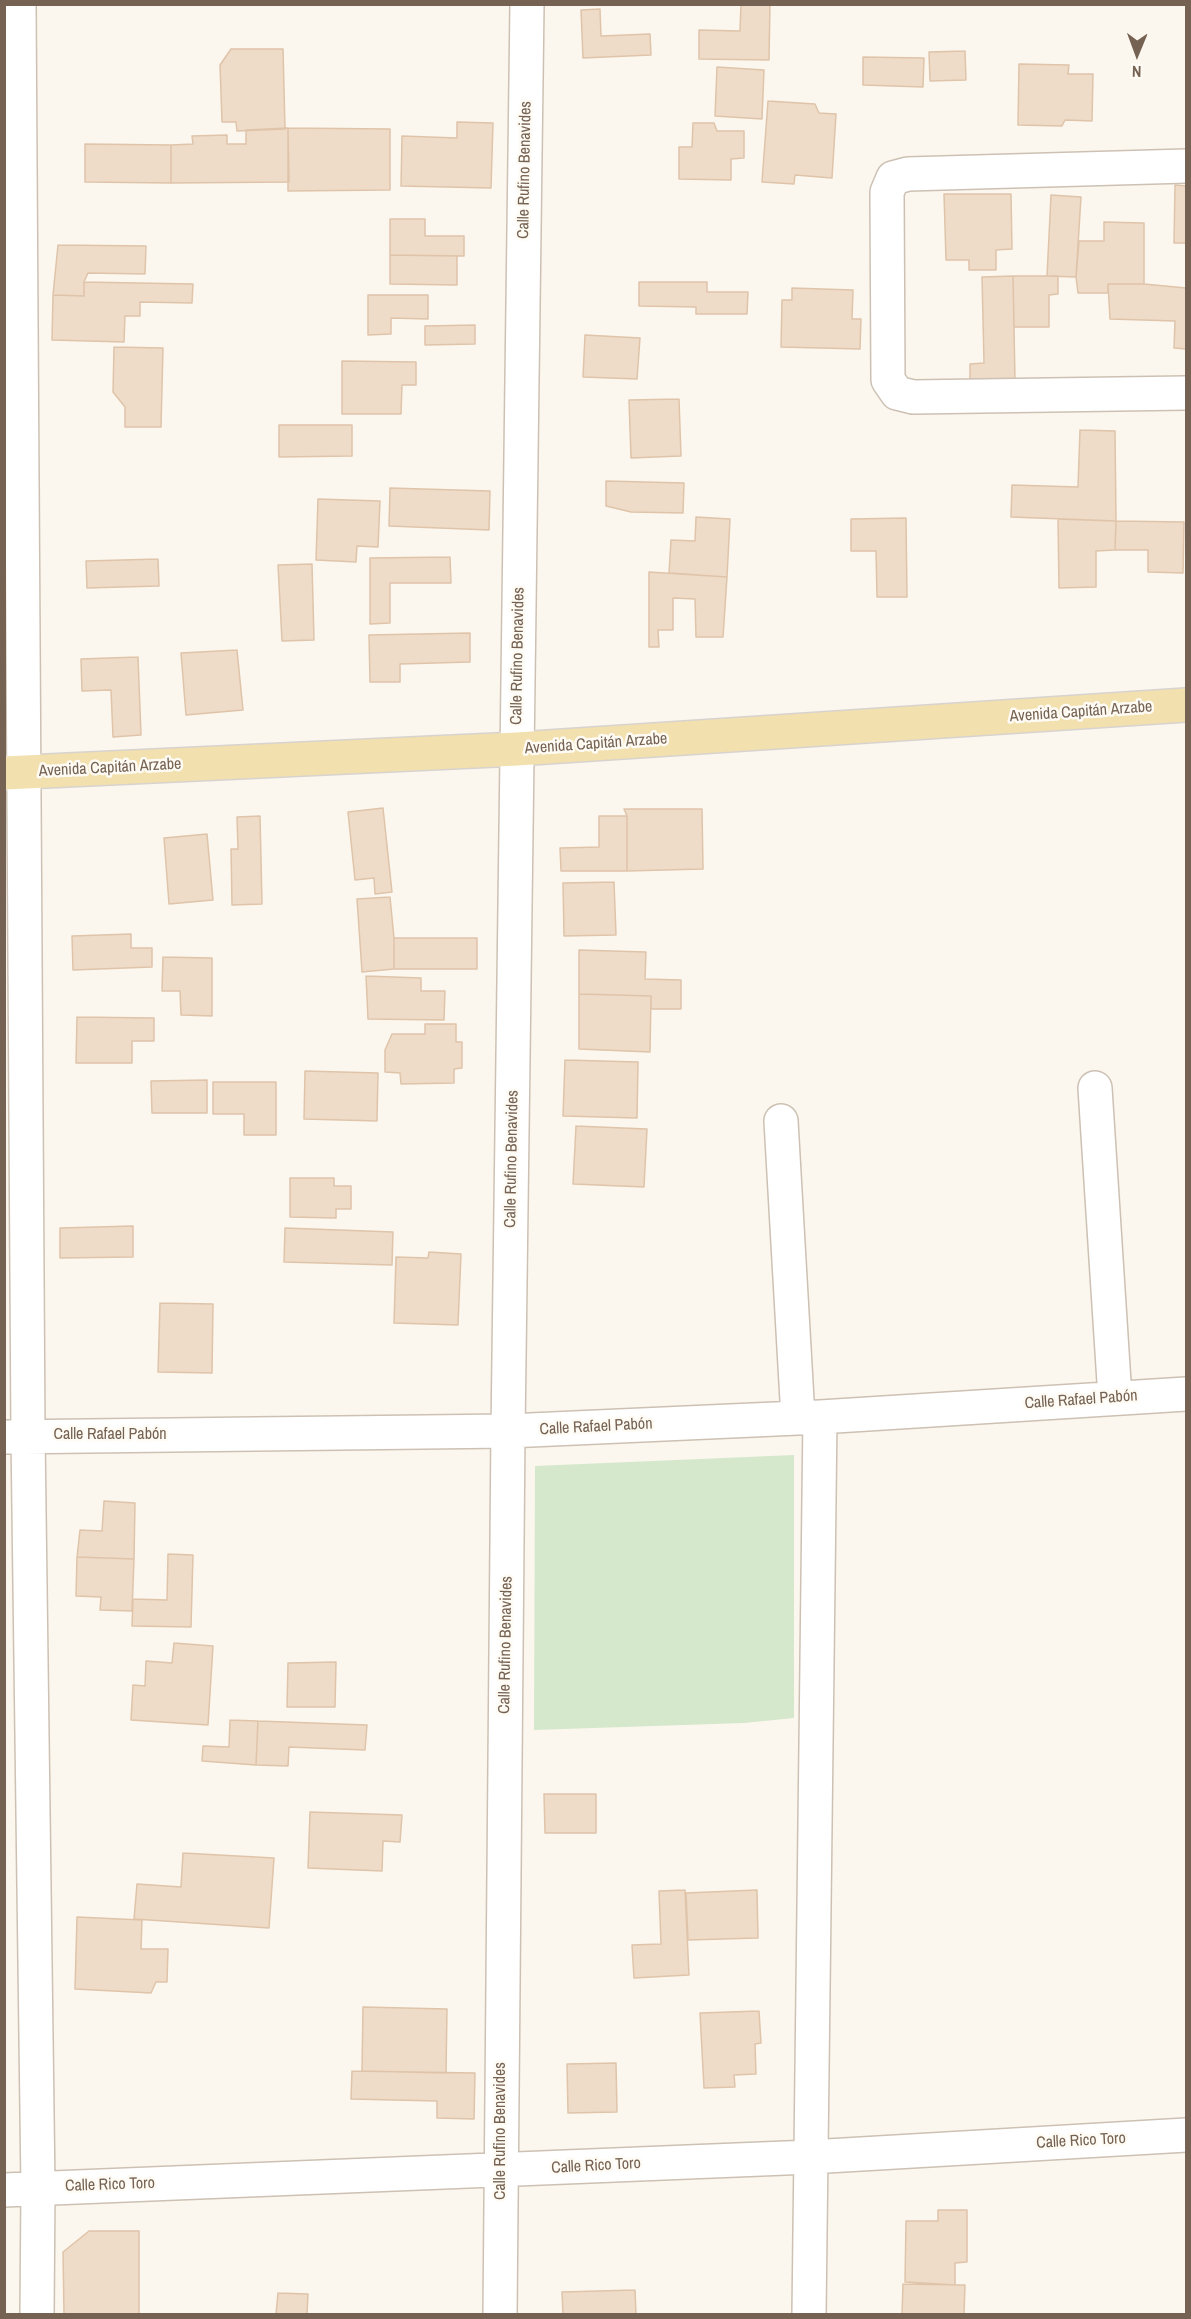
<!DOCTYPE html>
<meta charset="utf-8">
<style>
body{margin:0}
#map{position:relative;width:1191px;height:2319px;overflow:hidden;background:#fbf7ee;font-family:"Archivo Narrow",sans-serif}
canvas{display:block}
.frame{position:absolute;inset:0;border:6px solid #756252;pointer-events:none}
.north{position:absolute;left:1107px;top:24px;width:60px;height:60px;-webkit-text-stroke:4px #fefbf4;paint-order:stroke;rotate:181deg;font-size:16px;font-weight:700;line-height:24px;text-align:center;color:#756252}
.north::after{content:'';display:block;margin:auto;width:21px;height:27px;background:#756252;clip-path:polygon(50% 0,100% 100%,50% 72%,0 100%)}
</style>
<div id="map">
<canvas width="1191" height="2319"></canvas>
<div class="frame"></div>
<div class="north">N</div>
</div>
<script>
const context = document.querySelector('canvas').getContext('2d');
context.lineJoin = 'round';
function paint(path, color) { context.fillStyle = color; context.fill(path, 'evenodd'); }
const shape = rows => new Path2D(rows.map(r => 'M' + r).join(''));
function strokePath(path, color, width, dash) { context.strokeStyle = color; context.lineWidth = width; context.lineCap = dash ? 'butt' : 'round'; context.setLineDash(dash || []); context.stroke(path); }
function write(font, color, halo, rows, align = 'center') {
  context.font = font + ' "Archivo Narrow",sans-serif'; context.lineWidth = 5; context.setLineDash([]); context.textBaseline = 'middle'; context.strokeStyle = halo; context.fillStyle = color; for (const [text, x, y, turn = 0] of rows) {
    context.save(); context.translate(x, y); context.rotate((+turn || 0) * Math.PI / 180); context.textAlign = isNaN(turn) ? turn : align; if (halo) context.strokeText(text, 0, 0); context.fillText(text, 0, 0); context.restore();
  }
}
const green = shape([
 [794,1455,794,1718,744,1723,534,1730,535,1466]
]);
const building = shape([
 [741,4,770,4,769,60,699,59,699,30,740,31,741,4],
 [600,9,601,36,650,34,651,55,583,58,581,10,600,9],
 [231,49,283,49,285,129,237,131,236,122,222,122,220,65,231,49],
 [965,51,966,80,930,81,929,52,965,51],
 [863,57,924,58,923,87,863,85,863,57],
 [1019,64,1069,65,1068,74,1093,74,1092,121,1065,120,1062,126,1018,125,1019,64],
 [717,67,764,70,762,119,715,116,717,67],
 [768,101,815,104,819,113,836,114,832,178,795,175,794,184,762,182,768,101],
 [457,122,493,123,491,188,401,186,402,136,457,138,457,122],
 [693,123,714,123,717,131,744,131,744,158,731,159,731,180,679,179,679,147,692,147,693,123],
 [288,128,390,129,390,190,288,191,288,128],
 [288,128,289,182,171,183,171,145,193,144,192,136,227,135,227,144,246,144,246,130,288,128],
 [85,144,171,145,171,183,85,182,85,144],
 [1175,185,1186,186,1186,243,1174,243,1175,185],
 [944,194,1011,194,1012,249,996,250,996,270,969,270,969,260,946,260,944,194],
 [1051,195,1081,197,1076,277,1047,276,1051,195],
 [390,219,425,219,425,236,464,236,464,256,390,255,390,219],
 [1104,222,1144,223,1144,284,1108,284,1108,293,1078,293,1076,277,1079,241,1104,241,1104,222],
 [58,245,146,246,145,274,88,273,84,282,84,296,53,295,58,245],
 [390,255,457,256,457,285,390,284,390,255],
 [1013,276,1058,276,1058,294,1049,295,1049,327,1014,327,1013,276],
 [1013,276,1015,381,970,382,970,364,984,363,982,277,1013,276],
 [84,282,193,284,192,303,140,302,140,316,125,316,124,342,52,340,53,295,84,296,84,282],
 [639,282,707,282,707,292,748,292,747,314,696,314,696,307,639,306,639,282],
 [1108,284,1144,284,1186,288,1186,349,1174,348,1175,321,1110,319,1108,284],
 [792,288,853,290,852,319,861,319,860,349,781,347,782,300,792,300,792,288],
 [368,295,428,295,428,319,391,318,391,334,368,335,368,295],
 [475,325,475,344,425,345,425,326,475,325],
 [585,335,640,338,637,379,583,377,585,335],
 [114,347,163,348,161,427,125,427,125,407,113,392,114,347],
 [342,361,416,362,416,385,402,385,401,414,342,414,342,361],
 [679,399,681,456,631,458,629,400,679,399],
 [279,425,352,425,352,456,279,457,279,425],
 [1080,430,1115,431,1116,521,1011,517,1012,485,1078,487,1080,430],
 [606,481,684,483,683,513,631,512,606,506,606,481],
 [390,488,490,491,489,530,389,526,390,488],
 [318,499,380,501,378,547,357,546,356,562,316,560,318,499],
 [696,517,730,519,727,577,669,573,671,540,695,541,696,517],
 [906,518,907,597,877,597,876,551,851,551,851,519,906,518],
 [1058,519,1116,521,1115,550,1096,551,1096,587,1059,588,1058,519],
 [1116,521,1184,522,1183,573,1148,572,1148,550,1115,550,1116,521],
 [450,557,451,583,390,583,390,623,370,624,370,558,450,557],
 [158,559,159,586,87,588,86,561,158,559],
 [312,564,314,640,282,641,278,565,312,564],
 [649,572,727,577,723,637,696,637,695,599,673,598,673,630,658,630,659,647,649,647,649,572],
 [470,633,470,662,400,664,400,682,370,682,369,635,470,633],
 [237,650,243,710,186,715,181,653,237,650],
 [138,657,141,735,113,737,111,690,82,691,81,659,138,657],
 [383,808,392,892,375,894,374,878,355,880,348,812,383,808],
 [624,809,702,809,703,869,627,871,627,816,624,809],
 [260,816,262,904,232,905,231,849,238,849,237,817,260,816],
 [599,816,627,816,627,871,561,871,560,848,599,847,599,816],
 [207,834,213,900,169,904,164,838,207,834],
 [614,882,616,935,564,936,563,883,614,882],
 [390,897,394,938,394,969,362,972,357,899,390,897],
 [131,934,131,948,152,948,152,967,73,970,72,936,131,934],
 [394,938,477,938,477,969,394,969,394,938],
 [579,950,646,952,645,979,681,980,681,1009,651,1009,651,996,579,994,579,950],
 [163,957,212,958,212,1016,181,1015,180,991,162,991,163,957],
 [366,976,421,978,421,991,445,991,444,1020,368,1019,366,976],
 [579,994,651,996,650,1052,579,1049,579,994],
 [77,1017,154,1018,154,1041,132,1041,132,1063,76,1063,77,1017],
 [425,1024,456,1024,456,1042,462,1042,462,1068,454,1069,454,1083,401,1084,400,1073,385,1072,385,1050,392,1034,425,1034,425,1024],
 [565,1060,638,1062,637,1118,563,1116,565,1060],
 [305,1071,378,1073,377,1121,304,1119,305,1071],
 [207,1080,207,1113,152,1113,151,1081,207,1080],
 [213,1082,276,1082,276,1135,244,1135,244,1114,213,1114,213,1082],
 [576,1126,647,1129,644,1187,573,1184,576,1126],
 [290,1178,334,1178,334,1186,351,1186,351,1209,336,1209,336,1218,290,1217,290,1178],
 [133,1226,133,1257,60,1258,60,1228,133,1226],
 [285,1228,393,1232,392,1265,284,1262,285,1228],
 [429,1252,461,1254,458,1325,394,1323,396,1257,428,1258,429,1252],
 [160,1303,213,1304,212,1373,158,1372,160,1303],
 [104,1501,135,1503,134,1559,77,1557,80,1530,102,1531,104,1501],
 [168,1554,193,1555,191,1627,132,1626,133,1599,167,1600,168,1554],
 [77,1557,134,1559,132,1611,100,1610,101,1597,76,1596,77,1557],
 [174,1643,213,1646,208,1725,131,1720,133,1685,145,1686,146,1661,172,1663,174,1643],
 [336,1662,335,1707,287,1707,288,1663,336,1662],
 [230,1720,258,1721,256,1765,202,1761,203,1746,229,1747,230,1720],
 [258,1721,367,1725,365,1750,289,1747,288,1766,256,1765,258,1721],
 [544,1794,596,1794,596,1833,545,1833,544,1794],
 [310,1812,402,1815,400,1842,383,1841,382,1871,308,1868,310,1812],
 [183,1853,274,1858,269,1928,134,1919,137,1884,181,1887,183,1853],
 [685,1890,689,1975,634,1978,632,1945,661,1944,659,1891,685,1890],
 [757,1890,758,1938,688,1940,686,1893,757,1890],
 [77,1917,142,1920,141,1949,168,1949,167,1982,156,1982,151,1993,75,1989,77,1917],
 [363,2007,447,2009,446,2073,362,2071,363,2007],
 [759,2011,761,2043,755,2044,756,2074,734,2075,735,2087,704,2088,700,2013,759,2011],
 [616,2063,617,2112,568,2113,567,2064,616,2063],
 [352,2071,475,2073,474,2119,437,2118,437,2101,351,2099,352,2071],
 [938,2210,967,2210,967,2262,955,2263,955,2285,905,2282,906,2221,938,2221,938,2210],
 [89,2231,139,2231,139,2314,64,2314,63,2252,89,2231],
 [903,2284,965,2285,964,2314,902,2314,903,2284],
 [635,2290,636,2314,563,2314,562,2292,635,2290],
 [278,2293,308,2294,307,2314,276,2314,278,2293]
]);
const minor = shape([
 [19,4,28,1435,38,2188,37,2314],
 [1186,166,908,174,893,178,887,192,888,380,897,393,913,397,1186,393],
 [1095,1088,1115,1398],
 [781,1121,798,1418],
 [4,1437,508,1431,820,1417,1186,1394],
 [4,2190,810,2157,1186,2135],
 [500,2314,508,1431,527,4],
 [809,2314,820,1417]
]);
const major = shape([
 [4,773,517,749,1186,705]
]);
const streetNames = [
 ["Calle Rufino Benavides",525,170,-89],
 ["Calle Rufino Benavides",518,656,-89],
 ["Avenida Capitán Arzabe",1081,712,-4],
 ["Avenida Capitán Arzabe",596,744,-4],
 ["Avenida Capitán Arzabe",110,768,-3],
 ["Calle Rufino Benavides",512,1159,-89],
 ["Calle Rafael Pabón",1081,1400,-4],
 ["Calle Rafael Pabón",596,1427,-3],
 ["Calle Rafael Pabón",110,1435],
 ["Calle Rufino Benavides",506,1645,-89],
 ["Calle Rufino Benavides",501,2131,-90],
 ["Calle Rico Toro",1081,2141,-3],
 ["Calle Rico Toro",596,2166,-3],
 ["Calle Rico Toro",110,2185,-2]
];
paint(green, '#d5e8cc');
paint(building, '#eedbc8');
strokePath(building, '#dfc4aa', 1.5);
strokePath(minor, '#cdc1b4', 36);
strokePath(major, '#d8d3cf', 36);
strokePath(minor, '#fff', 33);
strokePath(major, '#f2e0ae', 33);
write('16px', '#756252', '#fefbf4', streetNames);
</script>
